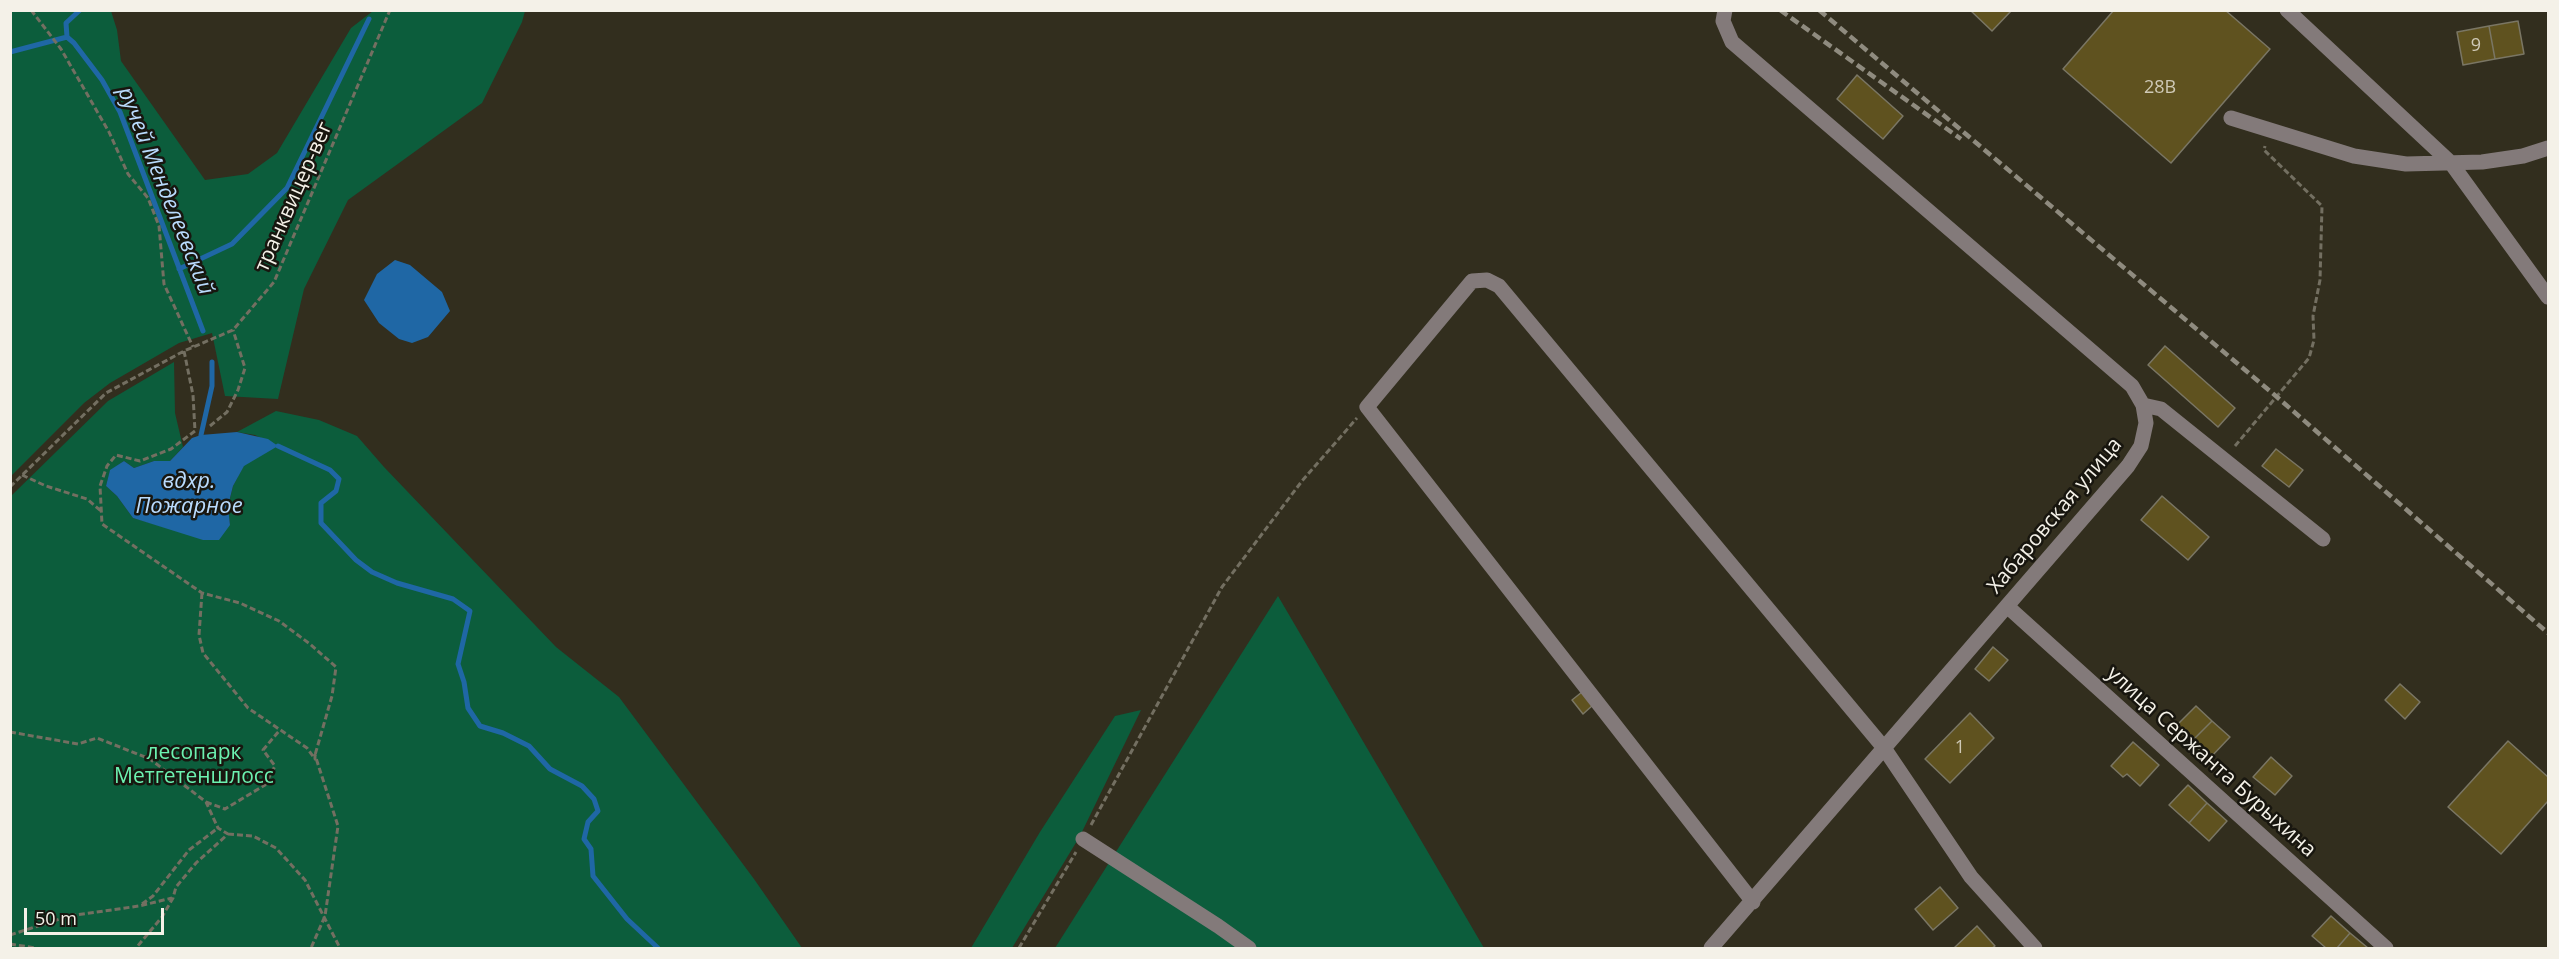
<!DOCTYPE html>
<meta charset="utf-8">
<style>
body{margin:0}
#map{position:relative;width:2559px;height:959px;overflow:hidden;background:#322e1e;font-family:"Open Sans",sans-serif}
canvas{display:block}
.frame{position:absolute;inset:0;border:12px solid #f4f1e8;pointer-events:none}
.scale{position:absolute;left:24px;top:908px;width:140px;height:27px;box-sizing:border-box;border:3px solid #f4f1e8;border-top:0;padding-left:8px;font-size:18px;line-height:21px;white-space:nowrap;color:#f4f1e8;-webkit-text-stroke:4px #18160f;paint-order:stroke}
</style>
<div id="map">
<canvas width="2559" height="959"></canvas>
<div class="frame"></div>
<div class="scale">50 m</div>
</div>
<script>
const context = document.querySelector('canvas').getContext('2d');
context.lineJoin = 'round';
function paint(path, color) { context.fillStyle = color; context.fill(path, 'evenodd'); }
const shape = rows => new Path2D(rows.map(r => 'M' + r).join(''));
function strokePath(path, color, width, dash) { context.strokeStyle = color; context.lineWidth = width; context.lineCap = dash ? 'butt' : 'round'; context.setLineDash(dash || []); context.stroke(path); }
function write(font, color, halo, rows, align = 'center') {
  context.font = font + ' "Open Sans",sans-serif'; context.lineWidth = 5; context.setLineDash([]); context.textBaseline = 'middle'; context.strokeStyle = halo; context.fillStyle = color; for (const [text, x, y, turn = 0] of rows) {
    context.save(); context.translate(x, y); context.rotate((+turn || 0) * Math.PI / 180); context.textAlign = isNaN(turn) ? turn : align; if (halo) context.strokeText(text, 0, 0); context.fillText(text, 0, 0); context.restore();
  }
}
const green = shape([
 [10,11,111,11,117,30,121,61,205,180,248,174,277,153,351,28,373,11,525,11,522,22,482,103,348,200,304,289,278,399,225,396,212,333,179,343,110,383,84,403,11,476],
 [174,362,175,413,183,447,170,461,154,461,134,468,124,461,110,471,106,486,117,496,133,518,178,531,230,525,228,507,233,486,244,465,277,446,255,435,237,432,276,411,319,420,357,436,384,467,556,647,619,697,754,879,802,948,11,948,10,497,108,401],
 [1278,596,1484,948,1055,948],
 [1141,710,1080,836,1012,948,971,948,1040,832,1115,716]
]);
const water = shape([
 [395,260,410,265,442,292,450,311,428,337,412,343,399,339,379,323,364,300,377,274],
 [237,432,268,439,278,446,244,466,233,486,228,506,230,525,219,540,203,540,133,518,117,496,106,486,110,470,124,461,134,468,154,461,170,461,192,438,201,435]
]);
const stream = shape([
 [80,10,66,23,67,37,74,43,102,80,120,112,203,331],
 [10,52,67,37],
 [179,269,232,244,287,188,369,19],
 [201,435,212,386,212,362],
 [278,446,330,470,339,479,336,491,321,503,321,523,356,560,372,572,397,583,453,599,470,611,458,664,464,682,468,708,480,726,503,733,529,746,550,769,582,786,594,799,598,811,588,822,584,839,591,849,593,876,627,919,658,948]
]);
const building = shape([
 [1970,10,2012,10,1992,31,1970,10],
 [2114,10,2225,10,2270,49,2171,163,2063,69,2114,10],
 [2518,21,2524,54,2495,59,2489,26,2518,21],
 [2489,26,2495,59,2463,65,2457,32,2489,26],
 [1857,75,1903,116,1883,139,1837,99,1857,75],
 [2165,346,2235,408,2218,427,2148,365,2165,346],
 [2276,449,2303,470,2289,487,2262,466,2276,449],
 [2162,496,2209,537,2188,560,2141,520,2162,496],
 [1993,647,2008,660,1989,681,1975,669,1993,647],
 [2400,684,2420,702,2405,719,2385,700,2400,684],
 [1582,692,1593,705,1583,714,1572,700,1582,692],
 [2196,706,2212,721,2191,742,2175,727,2196,706],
 [1970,713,1994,738,1950,783,1925,759,1970,713],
 [2212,721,2230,737,2209,759,2191,742,2212,721],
 [2508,741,2548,777,2548,801,2501,854,2448,807,2508,741],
 [2133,742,2159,765,2140,786,2127,774,2123,777,2111,766,2133,742],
 [2271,757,2292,776,2275,795,2253,777,2271,757],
 [2188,785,2207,803,2189,823,2169,805,2188,785],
 [2207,803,2227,821,2209,841,2189,823,2207,803],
 [1940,887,1958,908,1933,930,1915,909,1940,887],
 [2331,916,2350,933,2337,948,2326,948,2312,936,2331,916],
 [1977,926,1995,946,1992,948,1954,948,1977,926],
 [2350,933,2368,948,2337,948,2350,933]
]);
const path = shape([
 [31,10,61,49,109,132,128,174,148,198,159,226,164,284,193,347],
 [184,351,193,395,195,431,171,449,140,461,116,455,107,466,100,486,102,524,202,593,240,603,279,621,310,644,336,667,332,696,315,755],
 [210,426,227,412,238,390,245,368,233,330],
 [2235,446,2309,358,2314,340,2313,316,2320,280,2322,206,2264,150,2265,146],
 [22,475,46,486,87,499,101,511],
 [10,487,106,393,184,351,233,330,274,282,390,10],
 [202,593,199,635,203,653,248,708,307,748,315,759,315,755,338,826,325,916,311,948],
 [10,732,78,744,97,738,150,759,206,802,218,828,228,834,196,863,176,887,173,898,162,917,136,948],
 [206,802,225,809,265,785,275,766,263,750,279,731],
 [1091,825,1222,587,1302,481,1357,418],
 [228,834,253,836,276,848,305,880,340,948],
 [142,904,153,896,189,850,218,828],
 [10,935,69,916,139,906,172,898],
 [10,944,36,948],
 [1019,948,1076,852]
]);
const minor = shape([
 [2287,10,2451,163,2548,297],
 [2231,118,2354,156,2406,164,2482,162,2523,156,2548,148],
 [2143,405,2161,409,2323,539],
 [2008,607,2386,948],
 [1083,839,1218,926,1249,948],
 [1753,902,1367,407,1472,281,1487,280,1499,286,1884,748,1971,877,2035,948],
 [1711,948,2128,466,2141,446,2146,423,2143,405,2132,386,1732,42,1723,21,1725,10]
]);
const rail = shape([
 [1780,10,1961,139],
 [1819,10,2277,397,2548,633]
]);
const numberNames = [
 ["9",2476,46],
 ["28В",2160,88],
 ["1",1960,748]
];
const streetNames = [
 ["транквицер-вег",294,197,-66],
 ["Хабаровская улица",2055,516,-50],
 ["улица Сержанта Бурыхина",2211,762,42]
];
const parkNames = [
 ["лесопарк",194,753],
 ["Метгетеншлосс",194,777]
];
const waterNames = [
 ["ручей Менделеевский",165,191,68],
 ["вдхр.",189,482],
 ["Пожарное",189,507]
];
paint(green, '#0c5d3c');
paint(water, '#1f67a5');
strokePath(stream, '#1f67a5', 5);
paint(building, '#5f521f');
strokePath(building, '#7a7664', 1.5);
strokePath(path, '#736f61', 3, [6, 3]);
strokePath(minor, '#837a7a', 15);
strokePath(rail, '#8f8b7f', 4.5, [9, 4.5]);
write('18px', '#cfc9b6', null, numberNames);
write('21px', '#f4f1e8', '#18160f', streetNames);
write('21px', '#6cf1b0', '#18160f', parkNames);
write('italic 22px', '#b9dbfd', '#18160f', waterNames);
</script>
